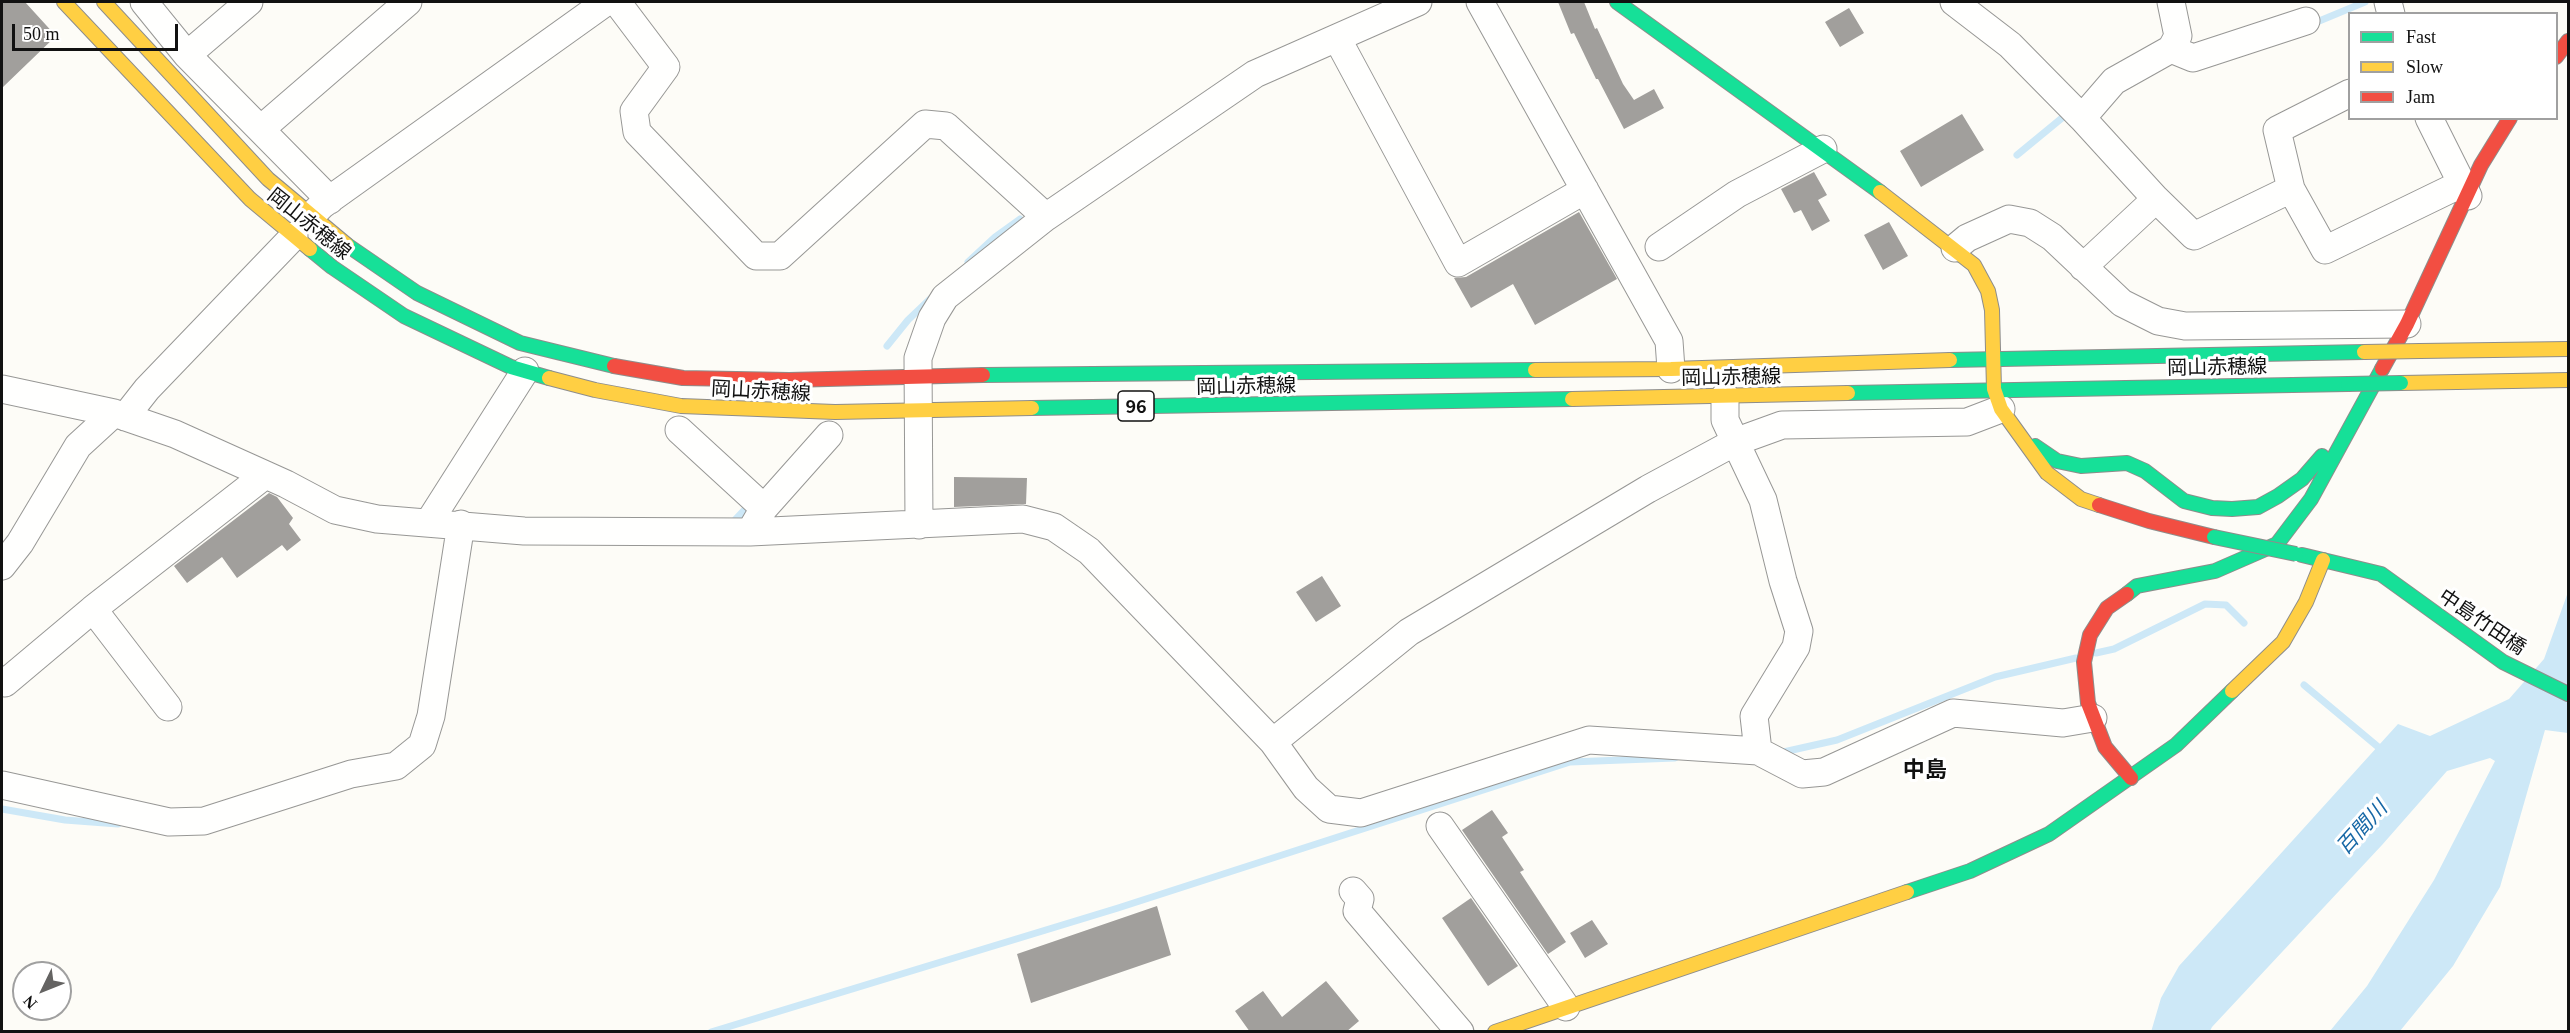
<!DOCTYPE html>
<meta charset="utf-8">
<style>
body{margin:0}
#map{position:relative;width:2570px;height:1033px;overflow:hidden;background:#fdfcf7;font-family:Georgia,serif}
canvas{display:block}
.frame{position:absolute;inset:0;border:3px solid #111;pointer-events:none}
.legend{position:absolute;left:2348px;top:12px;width:210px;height:108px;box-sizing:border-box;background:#fff;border:2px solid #a0a0a0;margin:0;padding:8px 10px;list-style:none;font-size:18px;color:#111}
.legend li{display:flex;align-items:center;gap:12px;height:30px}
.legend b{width:30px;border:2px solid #a0a0a0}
.north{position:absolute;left:12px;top:961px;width:60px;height:60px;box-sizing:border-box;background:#fff;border:2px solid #a0a0a0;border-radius:50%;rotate:227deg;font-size:16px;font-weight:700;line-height:24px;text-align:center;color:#111}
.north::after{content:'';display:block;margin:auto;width:21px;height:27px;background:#646362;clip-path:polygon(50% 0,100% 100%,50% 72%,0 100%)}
.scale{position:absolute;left:12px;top:24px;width:166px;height:27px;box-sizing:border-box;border:3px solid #111;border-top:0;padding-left:8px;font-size:18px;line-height:21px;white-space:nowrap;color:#111;-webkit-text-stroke:4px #fff;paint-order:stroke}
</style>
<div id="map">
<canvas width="2570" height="1033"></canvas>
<div class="frame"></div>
<ul class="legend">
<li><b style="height:8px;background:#16e098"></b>Fast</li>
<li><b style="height:8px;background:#ffcf43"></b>Slow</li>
<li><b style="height:8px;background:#f24e42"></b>Jam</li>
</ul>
<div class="north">N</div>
<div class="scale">50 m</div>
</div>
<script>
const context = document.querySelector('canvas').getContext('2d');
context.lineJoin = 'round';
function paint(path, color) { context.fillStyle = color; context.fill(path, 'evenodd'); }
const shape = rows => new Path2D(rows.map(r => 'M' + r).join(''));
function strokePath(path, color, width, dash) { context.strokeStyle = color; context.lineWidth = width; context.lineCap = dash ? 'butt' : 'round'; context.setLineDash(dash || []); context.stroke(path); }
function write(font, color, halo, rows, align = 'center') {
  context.font = font + ' Georgia,"Noto Sans JP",serif'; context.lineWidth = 6; context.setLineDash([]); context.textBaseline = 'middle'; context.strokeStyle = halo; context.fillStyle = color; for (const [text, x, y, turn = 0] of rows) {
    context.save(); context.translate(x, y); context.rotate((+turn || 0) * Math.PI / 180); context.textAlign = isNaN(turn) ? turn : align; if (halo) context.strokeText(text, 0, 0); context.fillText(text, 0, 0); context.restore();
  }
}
const water = shape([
 [2568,592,2568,733,2545,730,2500,887,2453,966,2400,1031,2330,1031,2367,986,2434,880,2495,761,2490,758,2447,771,2382,845,2212,1027,2210,1031,2151,1032,2161,998,2179,966,2398,724,2430,736,2509,699,2544,659]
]);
const stream = shape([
 [2312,24,2365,2],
 [2017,155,2062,118],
 [968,262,995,237,1020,219],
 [887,346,908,320,930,299],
 [734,527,735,520,752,502],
 [2096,653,2114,649,2205,604,2226,605,2244,623],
 [2304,685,2383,751],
 [1779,753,1837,740,1995,677,2076,658],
 [2,809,65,820,118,824],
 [711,1032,1118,908,1570,762,1675,758]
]);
const building = shape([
 [2,2,25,2,56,36,2,88],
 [1558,2,1584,2,1595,29,1597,28,1623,84,1634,100,1654,89,1664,108,1624,129,1598,79,1596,79,1574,33,1571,34],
 [1849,8,1864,33,1840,47,1825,22],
 [1962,114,1984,150,1921,187,1900,151],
 [1814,172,1827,195,1818,200,1830,221,1812,231,1801,210,1794,213,1781,189],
 [1579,212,1617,279,1535,325,1513,284,1471,308,1454,278,1466,277],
 [1889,222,1908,256,1883,270,1864,235],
 [954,477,1027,478,1026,504,954,507],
 [269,493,277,497,293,518,289,524,301,540,287,551,282,545,237,578,222,557,187,583,174,566],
 [1322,576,1341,606,1316,622,1296,592],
 [1492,810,1508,833,1502,837,1524,870,1520,872,1566,942,1548,954,1462,830],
 [1471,898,1518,966,1488,986,1442,918],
 [1157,906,1171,955,1031,1003,1017,954],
 [1592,920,1608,944,1585,958,1570,933],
 [1326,981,1359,1021,1346,1032,1250,1032,1235,1011,1263,991,1282,1017]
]);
const street = shape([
 [144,2,187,55,330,200],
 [617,2,666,67,634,111,637,132,756,256,780,256,925,124,946,126,1046,217],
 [1480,2,1669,341,1671,369],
 [1954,2,2010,45,2082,118,2156,199,2083,267],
 [2388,2,2391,14],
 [1337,38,1458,263,1585,190],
 [2171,49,2193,58,2306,21],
 [187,55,249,2],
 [2082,118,2114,81,2171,49,2178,36,2171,2],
 [2429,118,2468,196],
 [261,129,408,2],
 [2291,189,2325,250,2461,184],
 [2156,199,2194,236,2291,189,2277,130,2350,93],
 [312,215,322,205,606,2],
 [1659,247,1737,194,1823,149],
 [1955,248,1967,238,2009,219,2030,223,2052,237,2122,303,2158,321,2185,326,2407,324],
 [2,389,114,413,175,434,286,484,335,510,377,519,524,531,750,532,1023,519,1054,527,1089,551,1273,742,1306,788,1329,809,1361,813,1589,740,1758,751,1802,774,1824,772,1953,713,2063,723,2093,718],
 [1725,396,1725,420,1763,500,1783,581,1799,631,1796,647,1754,716,1758,751],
 [125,417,147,389,294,236],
 [679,430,764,508],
 [429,522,525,371],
 [919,525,918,358,932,318,945,297,1046,217,1255,74,1418,2],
 [750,532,764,508,829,435],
 [2,566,20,543,78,446,114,413],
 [2,680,5,683,93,609],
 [168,707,93,609,265,475],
 [1273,742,1409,632,1648,489,1735,442,1782,425,1967,422,2001,409],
 [2,785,169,822,204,821,351,774,396,766,422,745,431,716,461,524],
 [1440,826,1566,1007],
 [1353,891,1360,899,1357,911,1460,1032]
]);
const fast = shape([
 [1617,2,1880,192],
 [347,245,417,293,520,343,614,366],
 [310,249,332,267,404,316,511,367,549,378],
 [1950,360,2364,352],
 [983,375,1535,370],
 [1848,393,2348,384],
 [1032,408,1572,399],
 [2035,446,2057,461,2081,466,2127,463,2145,471,2184,501,2212,508,2232,509,2258,507,2278,496,2302,479,2322,456],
 [2302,555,2381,574,2503,662,2568,694],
 [2127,594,2137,586,2215,571,2277,544,2311,499,2382,369],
 [1907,892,1970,871,2049,834,2176,745,2232,691]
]);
const slow = shape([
 [64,2,250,199,310,249],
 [104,2,268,179,347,245],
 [1880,192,1974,265,1988,291,1992,310,1994,389,2001,409,2047,473,2081,499,2099,505],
 [2420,351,2568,349],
 [1535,370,1671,369,1950,360],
 [549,378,595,390,681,406,835,412,1032,408],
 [2401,383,2568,380],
 [1572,399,1848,393],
 [2232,691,2283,642,2306,602,2323,560],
 [1495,1032,1907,892]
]);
const jam = shape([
 [2556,57,2568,41],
 [614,366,683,378,789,380,983,375],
 [2382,369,2407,324,2481,165,2510,118],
 [2099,505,2149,521,2214,537],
 [2127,594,2107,608,2090,635,2084,662,2088,703,2105,747,2131,778]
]);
const fastBridge = shape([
 [2348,384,2401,383],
 [2214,537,2296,554]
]);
const slowBridge = shape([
 [2364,352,2420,351]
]);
const shields = [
 [1136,406,36]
];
const shieldNames = [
 ["96",1136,406]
];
const streetNames = [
 ["岡山赤穂線",310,223,39],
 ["岡山赤穂線",2217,366,-1],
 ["岡山赤穂線",1731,376,-1],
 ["岡山赤穂線",1246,385,-1],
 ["岡山赤穂線",761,390,3],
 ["中島竹田橋",2483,621,34]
];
const waterNames = [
 ["百間川",2361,827,-48]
];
const quarterNames = [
 ["中島",1925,769]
];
paint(water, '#cde8f7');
strokePath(stream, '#cde8f7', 7);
paint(building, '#a19f9c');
strokePath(street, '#979795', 29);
strokePath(fast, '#8e8d8b', 16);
strokePath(slow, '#8e8d8b', 16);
strokePath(jam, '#8e8d8b', 16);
strokePath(street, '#fffffe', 27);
strokePath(fast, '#16e098', 14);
strokePath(slow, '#ffcf43', 14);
strokePath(jam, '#f24e42', 14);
strokePath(fastBridge, '#8e8d8b', 16, []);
strokePath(slowBridge, '#8e8d8b', 16, []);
strokePath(fastBridge, '#16e098', 14);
strokePath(slowBridge, '#ffcf43', 14);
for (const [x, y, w] of shields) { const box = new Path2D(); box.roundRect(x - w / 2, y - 15, w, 30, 4.5); context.fillStyle = '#fff'; context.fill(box); strokePath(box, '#111', 1.5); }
write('bold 18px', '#111', null, shieldNames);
write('20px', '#111', '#fff', streetNames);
write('italic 21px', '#1768a6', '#fff', waterNames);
write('bold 22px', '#111', '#fff', quarterNames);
</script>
